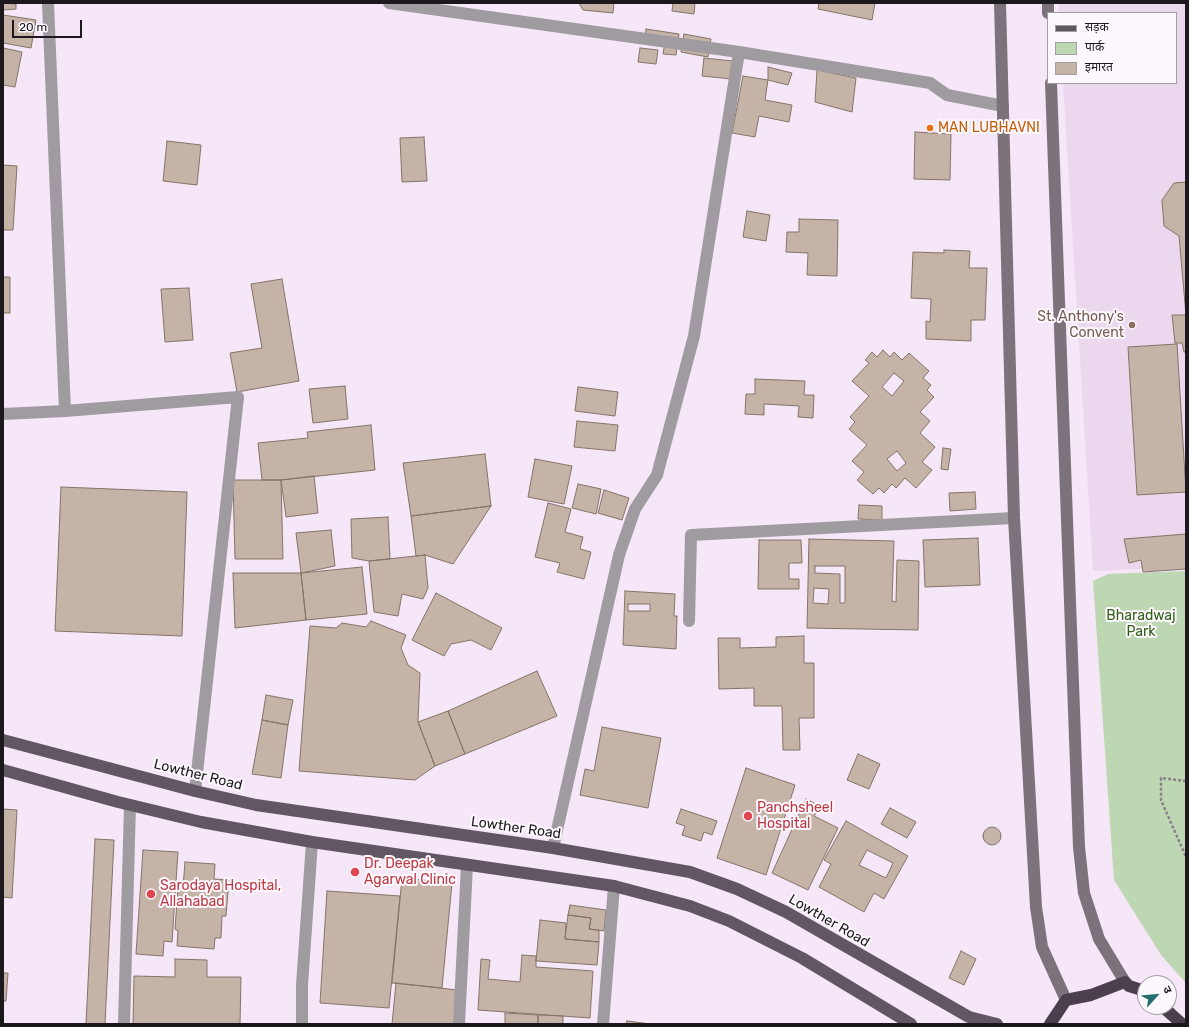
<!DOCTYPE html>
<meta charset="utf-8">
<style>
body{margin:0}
#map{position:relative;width:1189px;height:1027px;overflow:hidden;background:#f5e6f8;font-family:Rubik,"Noto Sans Devanagari",sans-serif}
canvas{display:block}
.frame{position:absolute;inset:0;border:4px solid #1d181e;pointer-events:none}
.legend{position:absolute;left:1047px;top:12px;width:130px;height:72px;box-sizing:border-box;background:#fdf7fe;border:1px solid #a39ea4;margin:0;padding:5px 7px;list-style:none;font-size:12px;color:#1d181e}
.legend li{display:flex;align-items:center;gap:8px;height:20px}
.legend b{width:20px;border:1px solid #a39ea4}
.north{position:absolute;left:1137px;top:975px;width:40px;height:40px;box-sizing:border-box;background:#fdf7fe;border:1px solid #a39ea4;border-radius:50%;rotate:63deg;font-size:11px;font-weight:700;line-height:16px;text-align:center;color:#1d181e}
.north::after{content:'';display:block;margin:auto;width:14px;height:18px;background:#216d6d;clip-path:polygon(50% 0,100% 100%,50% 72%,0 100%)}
.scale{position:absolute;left:12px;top:20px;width:70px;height:18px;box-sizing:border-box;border:2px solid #1d181e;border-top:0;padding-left:5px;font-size:12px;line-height:14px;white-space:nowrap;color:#1d181e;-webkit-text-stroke:3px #fdf7fe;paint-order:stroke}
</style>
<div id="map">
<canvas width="1189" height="1027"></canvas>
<div class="frame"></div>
<ul class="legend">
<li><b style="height:5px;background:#615763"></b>सड़क</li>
<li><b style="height:11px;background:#bed7b3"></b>पार्क</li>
<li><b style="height:11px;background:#c4b3a6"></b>इमारत</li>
</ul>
<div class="north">उ</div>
<div class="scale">20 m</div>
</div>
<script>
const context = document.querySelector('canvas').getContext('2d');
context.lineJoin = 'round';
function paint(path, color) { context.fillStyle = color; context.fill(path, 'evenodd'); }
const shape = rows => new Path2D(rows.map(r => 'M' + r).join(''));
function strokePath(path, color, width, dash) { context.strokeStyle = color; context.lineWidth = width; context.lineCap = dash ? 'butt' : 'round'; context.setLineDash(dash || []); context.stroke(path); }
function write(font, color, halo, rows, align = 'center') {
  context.font = font + ' Rubik,sans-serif'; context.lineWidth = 4; context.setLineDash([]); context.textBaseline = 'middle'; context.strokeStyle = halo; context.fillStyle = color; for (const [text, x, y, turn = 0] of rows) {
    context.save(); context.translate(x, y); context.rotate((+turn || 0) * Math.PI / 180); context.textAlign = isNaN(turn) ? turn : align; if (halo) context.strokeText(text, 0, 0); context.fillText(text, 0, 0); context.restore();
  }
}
const built = shape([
 [1059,3,1186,3,1186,567,1093,571,1063,83,1176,83,1176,13,1059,13]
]);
const green = shape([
 [1186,571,1186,983,1161,955,1114,880,1093,581,1108,574]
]);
const building = shape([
 [3,3,16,4,16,9,3,10,3,3],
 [579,3,614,3,613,13,583,10,579,3],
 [673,3,695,3,694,14,672,11,673,3],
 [819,3,875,3,872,20,818,9,819,3],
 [3,15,36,20,31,48,3,43,3,15],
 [646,29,679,34,676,55,663,54,665,42,645,40,646,29],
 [684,34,711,39,708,57,681,52,684,34],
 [3,48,22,52,15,87,3,85,3,48],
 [640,48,658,50,656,64,638,62,640,48],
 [704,58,733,61,731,79,702,76,704,58],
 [768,67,792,73,788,85,768,80,768,67],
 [817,70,856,78,852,112,815,102,817,70],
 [743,76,768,80,765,100,792,105,789,122,759,116,755,137,732,133,743,76],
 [915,132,951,134,950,180,914,179,915,132],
 [424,137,427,181,402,182,400,138,424,137],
 [167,141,201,145,197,185,163,181,167,141],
 [3,165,17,166,13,230,3,230,3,165],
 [1186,182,1186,352,1184,352,1182,343,1175,343,1172,315,1186,315,1179,236,1164,226,1162,200,1174,183,1186,182],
 [747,211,770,215,766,241,743,237,747,211],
 [799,219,838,220,837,276,807,275,808,253,786,252,787,232,799,232,799,219],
 [944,250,970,251,969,268,987,268,985,320,971,320,971,341,926,339,926,321,930,322,931,299,911,298,913,252,944,253,944,250],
 [3,277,10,277,10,313,3,313,3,277],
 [282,279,299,381,237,392,230,353,262,348,251,284,282,279],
 [189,288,193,340,165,342,161,289,189,288],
 [1177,344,1186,492,1137,495,1128,347,1177,344],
 [883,350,890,357,894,352,902,360,909,353,929,371,923,378,931,385,927,390,934,397,920,412,930,421,920,433,935,447,922,462,932,470,916,488,905,478,896,488,892,484,884,493,879,488,873,494,857,480,864,472,852,461,867,445,849,429,855,422,850,417,869,396,852,381,869,363,865,360,872,352,877,357,883,350],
 [894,373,904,381,892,396,882,387,894,373],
 [897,451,906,463,897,471,887,459,897,451],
 [755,379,805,381,804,395,814,395,813,418,798,417,799,406,764,404,764,415,745,414,746,394,755,394,755,379],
 [345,386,348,419,313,423,309,389,345,386],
 [578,387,618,392,615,416,575,411,578,387],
 [577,421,618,425,615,451,574,447,577,421],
 [371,425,375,470,281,480,262,480,258,443,308,438,307,432,371,425],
 [943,448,951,449,948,470,941,469,943,448],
 [485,454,491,506,411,516,403,463,485,454],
 [535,459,572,466,564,504,528,497,535,459],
 [314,476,318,513,286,517,281,480,314,476],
 [233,480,281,480,283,559,235,559,233,480],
 [578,484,601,489,596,514,572,508,578,484],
 [61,487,187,492,182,636,55,631,61,487],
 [604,490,629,498,622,520,598,513,604,490],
 [975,492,976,509,950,511,949,493,975,492],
 [548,503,571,509,565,532,583,537,580,549,591,552,584,579,557,572,560,563,535,557,548,503],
 [859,505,882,506,882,520,858,519,859,505],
 [491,506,453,564,425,555,416,556,411,516,491,506],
 [388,517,390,559,369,561,352,558,351,519,388,517],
 [331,530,335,566,301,573,296,533,331,530],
 [1186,534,1186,569,1143,572,1141,560,1129,563,1124,539,1186,534],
 [978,538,980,585,925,587,923,540,978,538],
 [809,539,894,541,892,601,896,602,897,560,919,561,918,630,807,628,809,539],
 [815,566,845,566,845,603,840,603,840,574,815,573,815,566],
 [814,588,829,589,828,604,813,603,814,588],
 [759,540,801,540,802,563,789,563,789,579,799,579,799,589,758,589,759,540],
 [425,555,428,588,423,599,402,594,398,616,374,612,369,561,425,555],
 [362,567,367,614,306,620,301,573,362,567],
 [233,573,301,573,306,620,235,628,233,573],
 [625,591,675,594,674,616,677,616,676,649,623,645,625,591],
 [628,604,650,604,650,611,628,611,628,604],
 [436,593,502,628,491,650,471,640,451,644,444,656,412,640,436,593],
 [371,621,406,635,401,648,408,665,420,673,418,722,435,766,415,780,299,771,310,626,336,628,342,623,366,627,371,621],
 [804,636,804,663,814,663,814,718,799,718,800,750,783,750,782,706,754,706,754,688,719,689,718,638,740,638,740,648,776,647,776,637,804,636],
 [537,671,557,716,465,754,448,711,537,671],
 [266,695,293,700,288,725,262,720,266,695],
 [448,711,465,754,435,766,418,722,448,711],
 [262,720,288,725,281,778,252,774,262,720],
 [602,727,661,738,648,808,580,795,585,769,594,771,602,727],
 [858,754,880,764,869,789,847,780,858,754],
 [746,768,795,785,766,875,717,858,746,768],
 [806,799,820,806,814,816,838,828,808,890,772,873,806,799],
 [890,808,916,822,907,838,881,824,890,808],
 [3,809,17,810,12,898,3,897,3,809],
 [681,809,717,821,712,835,704,832,701,841,682,835,685,826,676,823,681,809],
 [846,821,908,856,884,899,874,893,864,912,819,887,831,864,824,860,846,821],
 [867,850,893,863,886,878,859,865,867,850],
 '983 836a9 9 0 1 1 18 0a9 9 0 1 1-18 0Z',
 [95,839,114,840,105,1024,86,1024,95,839],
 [143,850,178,852,172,942,164,941,163,956,136,954,143,850],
 [185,862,215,864,214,879,229,880,226,916,222,916,221,938,215,938,214,949,177,946,178,931,175,929,178,887,183,888,185,862],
 [402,878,452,883,442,988,392,983,402,878],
 [327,891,400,896,389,1008,320,1003,327,891],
 [570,905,606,910,604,931,589,929,591,918,568,915,570,905],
 [568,915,591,918,589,929,599,930,599,942,565,939,568,915],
 [540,920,566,923,565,939,599,942,597,965,536,961,540,920],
 [961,951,976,959,964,985,949,978,961,951],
 [522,955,536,956,536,967,593,971,590,1018,478,1010,481,959,490,960,488,979,520,982,522,955],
 [175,959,207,960,207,977,241,977,240,1024,133,1024,134,976,175,977,175,959],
 [3,973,8,973,6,1001,3,1001,3,973],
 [396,983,457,990,454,1024,392,1024,396,983],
 [505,1013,538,1015,538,1024,505,1024,505,1013],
 [538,1015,563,1016,563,1024,538,1024,538,1015],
 [627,1021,650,1024,626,1024,627,1021]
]);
const path = shape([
 [1186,781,1161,778,1161,800,1186,857]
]);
const street = shape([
 [48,3,65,411],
 [389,3,739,52,930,83,947,95,1003,106],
 [3,414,65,411,238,397,195,791],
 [689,621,691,535,1014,518],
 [553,848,619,555,635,509,657,475,694,336,739,52],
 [124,1024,130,805],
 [302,1024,302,985,312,842],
 [459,1024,467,865],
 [603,1024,614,886]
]);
const secondary = shape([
 [1000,3,1014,518,1036,907,1042,947,1066,1000],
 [1048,3,1048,13],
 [1051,83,1079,847,1084,893,1099,939,1125,982]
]);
const primary = shape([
 [3,740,195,791,256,805,553,848,690,872,737,889,786,912,969,1017,997,1024],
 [3,770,118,802,201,822,312,842,614,886,690,906,729,921,802,958,911,1024]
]);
const highway = shape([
 [1163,1007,1182,1024],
 [1050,1024,1066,1000,1091,995,1125,982,1129,986,1145,991]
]);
const markers = [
 [930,128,4,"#e8710a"],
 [1132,325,4,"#8d6e63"],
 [748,816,5,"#e0444e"],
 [355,872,5,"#e0444e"],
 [151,894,5,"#e0444e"]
];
const foodNames = [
 ["MAN LUBHAVNI",938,128]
];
const educationNames = [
 ["St. Anthony's",1124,317],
 ["Convent",1124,333]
];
const parkNames = [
 ["Bharadwaj",1141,616],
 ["Park",1141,632]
];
const streetNames = [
 ["Lowther Road",198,775,14],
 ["Lowther Road",516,828,8],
 ["Lowther Road",829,921,30]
];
const healthNames = [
 ["Panchsheel",757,808],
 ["Hospital",757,824],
 ["Dr. Deepak",364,864],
 ["Agarwal Clinic",364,880],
 ["Sarodaya Hospital,",160,886],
 ["Allahabad",160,902]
];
paint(built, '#ebd8ef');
paint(green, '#bed7b3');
paint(building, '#c4b3a6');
strokePath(building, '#847467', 1);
strokePath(path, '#8a808c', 2.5, [3, 2]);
strokePath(street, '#a09aa1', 12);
strokePath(secondary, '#7b727c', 12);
strokePath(primary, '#615763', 12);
strokePath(highway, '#4b3f4d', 12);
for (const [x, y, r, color] of markers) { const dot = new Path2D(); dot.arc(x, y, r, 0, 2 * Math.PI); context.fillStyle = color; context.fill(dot); strokePath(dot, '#fdf7fe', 1.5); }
write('14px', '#c56008', '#fdf7fe', foodNames, 'left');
write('14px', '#785e54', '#fdf7fe', educationNames, 'right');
write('14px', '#326119', '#fdf7fe', parkNames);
write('14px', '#1d181e', '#fdf7fe', streetNames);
write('14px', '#be3a42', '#fdf7fe', healthNames, 'left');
</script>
